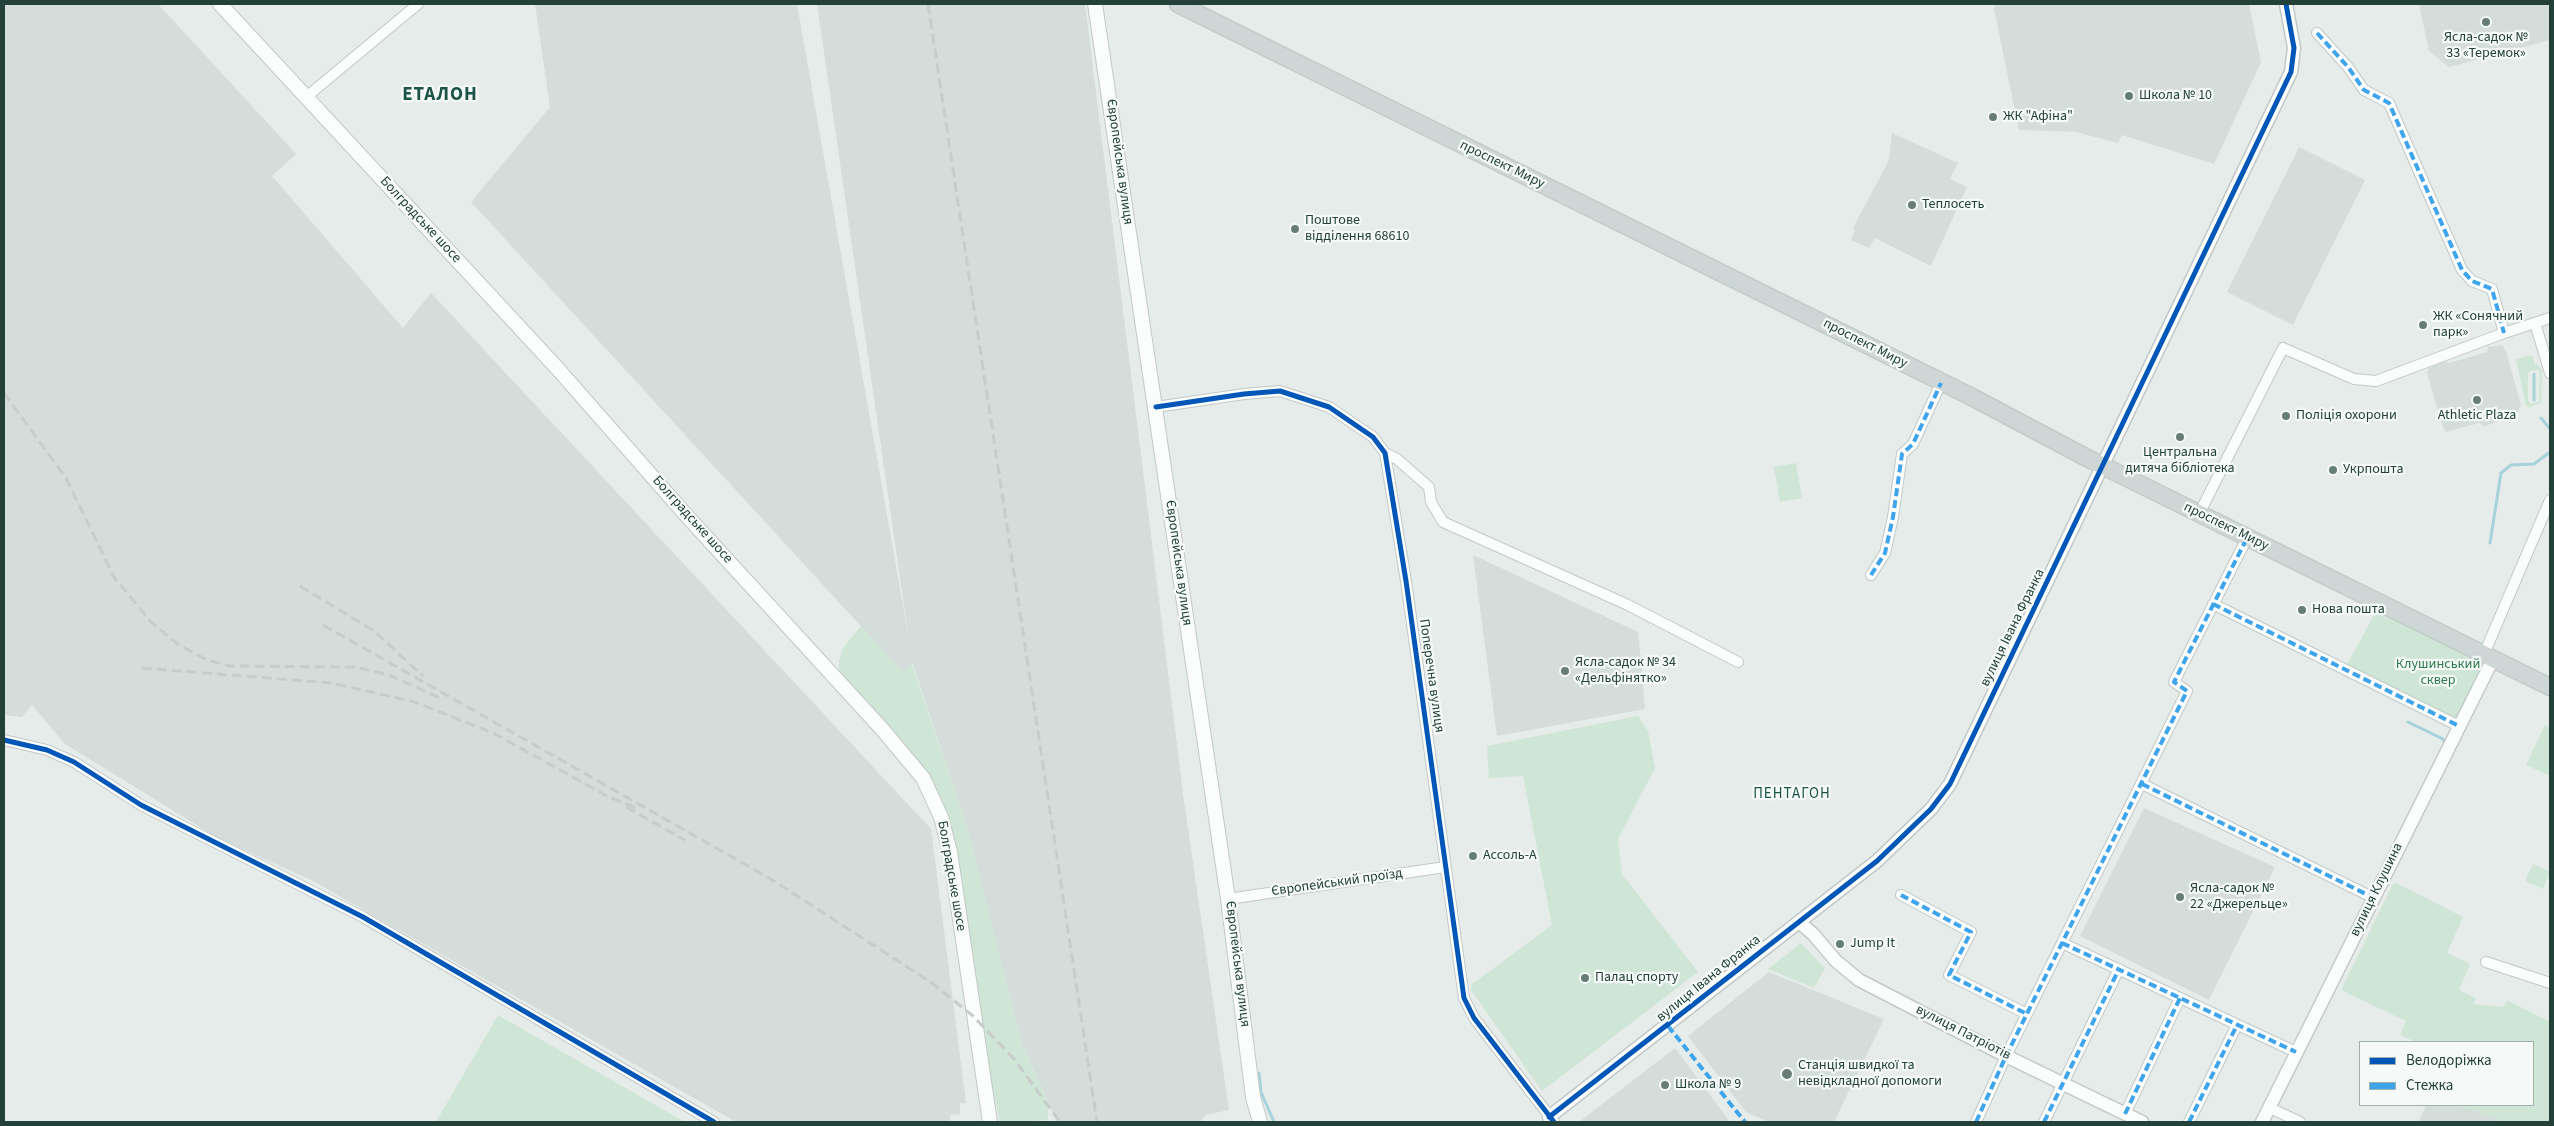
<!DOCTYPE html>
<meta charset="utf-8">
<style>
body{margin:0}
#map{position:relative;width:2554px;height:1126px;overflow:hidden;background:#e6ece9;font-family:"Source Sans 3",sans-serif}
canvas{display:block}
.frame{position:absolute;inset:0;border:5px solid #234139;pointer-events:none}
.legend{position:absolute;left:2359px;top:1041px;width:175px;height:65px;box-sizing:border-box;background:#f5faf8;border:1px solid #a1b0ac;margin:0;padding:6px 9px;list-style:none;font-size:15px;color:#234139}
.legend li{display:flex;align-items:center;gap:10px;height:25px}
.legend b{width:25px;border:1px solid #a1b0ac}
</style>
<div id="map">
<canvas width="2554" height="1126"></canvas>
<div class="frame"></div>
<ul class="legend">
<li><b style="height:6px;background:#0057b8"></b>Велодоріжка</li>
<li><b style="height:6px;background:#3ea4ec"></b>Стежка</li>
</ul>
</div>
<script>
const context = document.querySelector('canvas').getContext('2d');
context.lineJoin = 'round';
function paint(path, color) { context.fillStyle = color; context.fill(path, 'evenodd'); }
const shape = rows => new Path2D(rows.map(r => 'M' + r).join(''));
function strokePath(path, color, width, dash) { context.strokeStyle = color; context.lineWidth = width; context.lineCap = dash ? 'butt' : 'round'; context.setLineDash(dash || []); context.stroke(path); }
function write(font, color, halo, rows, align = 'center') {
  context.font = font + ' "Source Sans 3",sans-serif'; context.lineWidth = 4.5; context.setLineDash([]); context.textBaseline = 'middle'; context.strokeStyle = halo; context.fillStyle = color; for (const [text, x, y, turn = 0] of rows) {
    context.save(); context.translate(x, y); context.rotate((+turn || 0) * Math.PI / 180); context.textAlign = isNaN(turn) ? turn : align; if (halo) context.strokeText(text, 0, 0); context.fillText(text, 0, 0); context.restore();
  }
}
const built = shape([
 [4,4,158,4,296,154,272,176,403,328,431,293,931,829,966,1103,960,1103,960,1114,950,1115,950,1122,736,1122,313,881,216,837,65,744,32,705,22,717,4,715],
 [535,4,797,4,909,640,817,4,1085,4,1184,801,1229,1110,1205,1115,1201,1122,1057,1122,1021,1042,968,831,913,664,903,672,471,202,550,107],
 [1996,4,2249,4,2261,62,2214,164,2122,135,2118,143,2076,132,2019,130,1994,9],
 [2419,4,2550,4,2550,40,2449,67,2429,51],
 [1892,133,1958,163,1950,179,1967,187,1931,266,1875,238,1869,248,1851,240,1855,230,1853,228,1889,160],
 [2299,147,2365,180,2293,325,2227,292],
 [2502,345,2506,351,2521,405,2517,415,2485,426,2479,423,2446,432,2443,427,2427,373,2429,368,2446,361,2449,363,2487,352,2488,347],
 [1473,555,1638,632,1645,709,1497,736],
 [2144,808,2275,867,2209,1000,2080,936],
 [1769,972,1884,1019,1834,1122,1769,1122,1746,1112,1688,1036],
 [1675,1048,1730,1122,1579,1122],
 [2426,1105,2459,1105,2507,1122,2419,1122]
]);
const green = shape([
 [2532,355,2535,365,2537,364,2542,371,2541,403,2530,407,2526,405,2516,359],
 [2538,370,2540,374,2539,402,2531,404,2528,401,2528,374,2530,371],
 [1796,463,1802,498,1780,502,1774,467],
 [2378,608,2481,661,2480,668,2457,717,2451,719,2346,666],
 [861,626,903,672,912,664,968,831,1021,1042,1048,1103,1048,1120,1000,1122,980,1024,953,834,943,804,928,776,839,675,839,661,843,648],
 [1638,716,1648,731,1655,768,1618,839,1622,874,1698,972,1542,1091,1471,990,1471,985,1552,925,1523,776,1489,778,1487,746],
 [2545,725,2550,728,2550,776,2526,765],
 [2533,864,2550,872,2543,889,2525,881],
 [2394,882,2463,917,2447,953,2470,964,2459,990,2476,998,2473,1004,2503,1007,2507,1000,2550,1022,2550,1122,2507,1122,2459,1105,2533,1105,2533,1042,2416,1042,2400,1035,2406,1021,2341,990],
 [1801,943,1825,968,1814,988,1768,969],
 [498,1015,685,1122,436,1122]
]);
const stream = shape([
 [2534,374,2534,400],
 [2541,418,2550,429],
 [2490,543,2501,473,2511,465,2534,464,2550,452],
 [2408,722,2443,739,2445,743],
 [1259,1073,1261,1092,1274,1122]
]);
const minor = shape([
 [2317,33,2348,67,2364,90,2389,103,2462,270,2472,281,2492,289,2504,333],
 [305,98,418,4],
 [2535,323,2550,373],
 [1156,407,1244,394,1280,391,1329,407,1373,437,1385,453,1406,581,1464,998,1474,1018,1554,1122],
 [1385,453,1397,459,1429,487,1431,502,1443,522,1628,605,1738,662],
 [2199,514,2283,348,2354,379,2376,381,2504,333,2550,318],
 [1871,575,1885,553,1893,517,1902,454,1913,444,1941,383],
 [2213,604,2459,726],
 [2484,654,2550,500],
 [4,740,47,750,74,762,141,805,363,917,714,1122],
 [2142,784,2374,898],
 [1901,895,1971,932,1949,975,2027,1014],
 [1228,899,1445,867],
 [2062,943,2296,1052],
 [2486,962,2550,983],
 [2270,1108,2300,1122],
 [2125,1114,2180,998],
 [1976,1122,2006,1056,2187,691,2174,682,2247,538],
 [2044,1122,2119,969],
 [2189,1122,2237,1025]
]);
const tertiary = shape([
 [1799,922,1813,934,1836,961,1859,980,2006,1056,2142,1122],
 [1549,1117,1877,861,1931,809,1950,784,2291,72,2294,48,2286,4],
 [2262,1122,2493,659]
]);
const secondary = shape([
 [220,4,557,368,686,515,882,729,923,778,941,817,950,852,990,1122],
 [1095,4,1228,899,1253,1097,1260,1122]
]);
const primary = shape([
 [1178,4,1970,396,2089,459,2550,687]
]);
const rail = shape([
 [928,4,1097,1122],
 [4,393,66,478,114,577,151,622,179,645,207,660,230,666,355,667,389,675,442,699],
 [300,586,374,631,423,676],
 [323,625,771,879,932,983,973,1016,1014,1059,1060,1122],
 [142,668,331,683,415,702,495,734,607,796,636,808],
 [626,807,685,840]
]);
const quiet = shape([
 [2317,33,2348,67,2364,90,2389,103,2462,270,2472,281,2492,289,2504,333],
 [1871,575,1885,553,1893,517,1902,454,1913,444,1941,383],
 [2213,604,2459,726],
 [2142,784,2374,898],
 [1901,895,1971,932,1949,975,2027,1014],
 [2062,943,2296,1052],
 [1668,1026,1745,1122],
 [2125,1114,2180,998],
 [1976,1122,2006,1056,2187,691,2174,682,2247,538],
 [2044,1122,2119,969],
 [2189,1122,2237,1025]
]);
const cycleway = shape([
 [1156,407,1244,394,1280,391,1329,407,1373,437,1385,453,1406,581,1464,998,1474,1018,1554,1122],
 [4,740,47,750,74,762,141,805,363,917,714,1122],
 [1549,1117,1877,861,1931,809,1950,784,2291,72,2294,48,2286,4]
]);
const markers = [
 [2486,22,5,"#677d77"],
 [2129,96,5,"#677d77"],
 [1993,117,5,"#677d77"],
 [1912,205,5,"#677d77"],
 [1295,229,5,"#677d77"],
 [2423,325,5,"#677d77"],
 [2477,400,5,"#677d77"],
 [2286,416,5,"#677d77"],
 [2180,437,5,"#677d77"],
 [2333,470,5,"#677d77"],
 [2302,610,5,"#677d77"],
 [1565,671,5,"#677d77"],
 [1473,856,5,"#677d77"],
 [2180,897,5,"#677d77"],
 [1840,944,5,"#677d77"],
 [1585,978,5,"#677d77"],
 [1787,1074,6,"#677d77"],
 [1665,1085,5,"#677d77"]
];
const poiNames = [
 ["Ясла-садок №",2486,38,"center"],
 ["33 «Теремок»",2486,54,"center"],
 ["Школа № 10",2139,96],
 ["ЖК \"Афіна\"",2003,117],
 ["Теплосеть",1922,205],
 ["Поштове",1305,221],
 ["відділення 68610",1305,237],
 ["ЖК «Сонячний",2433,317],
 ["парк»",2433,333],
 ["Поліція охорони",2296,416],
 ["Athletic Plaza",2477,416,"center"],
 ["Центральна",2180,453,"center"],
 ["дитяча бібліотека",2180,469,"center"],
 ["Укрпошта",2343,470],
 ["Нова пошта",2312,610],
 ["Ясла-садок № 34",1575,663],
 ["«Дельфінятко»",1575,679],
 ["Ассоль-А",1483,856],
 ["Ясла-садок №",2190,889],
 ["22 «Джерельце»",2190,905],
 ["Jump It",1850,944],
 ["Палац спорту",1595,978],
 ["Станція швидкої та",1798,1066],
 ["невідкладної допомоги",1798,1082],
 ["Школа № 9",1675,1085]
];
const streetNames = [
 ["Європейська вулиця",1119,162,82],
 ["проспект Миру",1502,165,26],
 ["Болградське шосе",420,220,47],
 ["проспект Миру",1865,344,27],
 ["Болградське шосе",692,520,48],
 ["проспект Миру",2226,527,26],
 ["Європейська вулиця",1178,563,82],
 ["вулиця Івана Франка",2013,628,-64],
 ["Поперечна вулиця",1431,676,82],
 ["Болградське шосе",951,876,80],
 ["Європейський проїзд",1337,883,-8],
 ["вулиця Клушина",2377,890,-64],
 ["Європейська вулиця",1237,964,83],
 ["вулиця Івана Франка",1709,979,-39],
 ["вулиця Патріотів",1963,1033,27]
];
const parkNames = [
 ["Клушинський",2438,665],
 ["сквер",2438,681]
];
const neighbourhoodNames = [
 ["ПЕНТАГОН",1792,795]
];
const districtNames = [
 ["ЕТАЛОН",440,96]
];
paint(built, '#d4ddd9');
paint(green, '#cfe5d6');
strokePath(stream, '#a6d2da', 3);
strokePath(minor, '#c3c9c6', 12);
strokePath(tertiary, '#c3c9c6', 15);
strokePath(secondary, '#c2c9c6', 16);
strokePath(primary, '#c2cbc8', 19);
strokePath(minor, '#fbfcfc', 10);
strokePath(tertiary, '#fbfcfc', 12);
strokePath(secondary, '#fbfcfc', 14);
strokePath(primary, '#ced7d5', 16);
strokePath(rail, '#c7cdcb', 3, [10, 5]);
strokePath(quiet, '#3ea4ec', 4, [8, 4]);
strokePath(cycleway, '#0057b8', 5);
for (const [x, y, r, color] of markers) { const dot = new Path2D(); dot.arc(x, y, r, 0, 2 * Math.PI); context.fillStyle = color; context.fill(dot); strokePath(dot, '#f5faf8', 2); }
write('14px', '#234139', '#f5faf8', poiNames, 'left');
write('14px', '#234139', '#f5faf8', streetNames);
write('14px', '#2b794c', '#f5faf8', parkNames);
context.letterSpacing = '1px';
write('15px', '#1d5448', '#f5faf8', neighbourhoodNames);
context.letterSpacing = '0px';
context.letterSpacing = '1px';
write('bold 19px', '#1d5448', '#f5faf8', districtNames);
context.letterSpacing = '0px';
</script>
